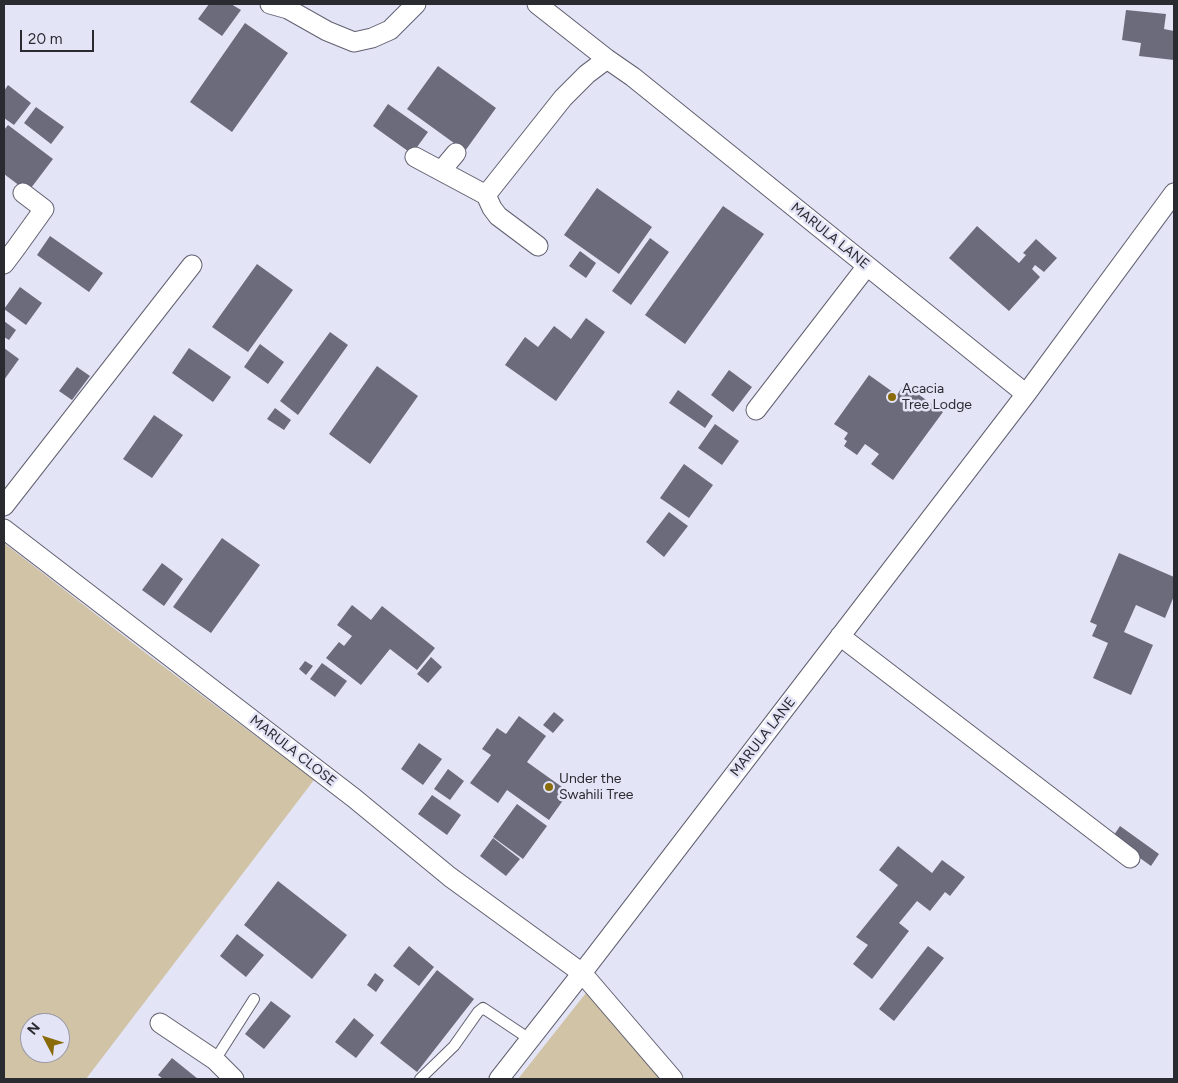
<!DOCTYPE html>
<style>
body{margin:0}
#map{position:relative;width:1178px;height:1083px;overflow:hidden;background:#e4e4f7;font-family:Figtree,sans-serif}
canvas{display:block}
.frame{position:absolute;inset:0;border:5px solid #2a2a31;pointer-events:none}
.north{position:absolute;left:20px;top:1013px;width:50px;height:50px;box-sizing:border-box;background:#e4e4f7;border:1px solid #9a9aa8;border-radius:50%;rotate:310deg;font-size:14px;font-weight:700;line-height:20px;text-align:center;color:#2a2a31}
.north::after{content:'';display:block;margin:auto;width:18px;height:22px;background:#8a6b0a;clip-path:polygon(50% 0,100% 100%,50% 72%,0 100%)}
.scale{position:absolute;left:20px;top:30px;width:74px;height:22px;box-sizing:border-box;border:2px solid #2a2a31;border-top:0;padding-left:6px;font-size:15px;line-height:18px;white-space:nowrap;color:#2a2a31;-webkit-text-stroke:4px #e4e4f7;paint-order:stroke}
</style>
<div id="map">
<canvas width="1178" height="1083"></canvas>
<div class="frame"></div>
<div class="north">N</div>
<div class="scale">20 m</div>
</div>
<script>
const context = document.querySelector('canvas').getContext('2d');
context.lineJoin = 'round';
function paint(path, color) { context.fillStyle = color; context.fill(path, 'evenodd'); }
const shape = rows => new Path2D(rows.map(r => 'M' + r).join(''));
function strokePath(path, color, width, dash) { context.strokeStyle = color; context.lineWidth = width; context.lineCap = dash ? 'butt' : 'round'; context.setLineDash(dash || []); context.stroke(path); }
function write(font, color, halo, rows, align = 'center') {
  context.font = font + ' Figtree,sans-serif'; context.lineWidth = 5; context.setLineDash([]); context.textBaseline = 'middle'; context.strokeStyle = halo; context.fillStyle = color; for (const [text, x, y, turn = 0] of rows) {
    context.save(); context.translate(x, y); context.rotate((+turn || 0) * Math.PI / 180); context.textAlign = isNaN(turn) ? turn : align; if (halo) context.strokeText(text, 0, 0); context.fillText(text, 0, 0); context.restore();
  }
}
const green = shape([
 [4,543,147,654,314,780,86,1079,4,1079],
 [30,1023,60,1023,60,1053,30,1053],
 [593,984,676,1079,518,1079]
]);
const building = shape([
 [209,4,231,4,241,10,222,36,198,19],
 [1126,10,1166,14,1164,29,1174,31,1174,60,1139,56,1141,43,1122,40],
 [245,23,288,53,232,132,190,102],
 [438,66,496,108,465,151,407,109],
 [8,85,31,103,14,125,4,118,4,91],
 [388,104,428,132,412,154,373,126],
 [36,107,64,127,51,144,24,123],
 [8,125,53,159,28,192,4,174,4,130],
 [597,188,652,227,619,274,564,235],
 [723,206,764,234,685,344,645,315],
 [977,226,1019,263,1026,255,1023,253,1036,239,1057,258,1044,272,1035,265,1032,269,1040,277,1009,311,949,258],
 [50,236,103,273,89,292,37,255],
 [650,238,669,252,631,305,612,291],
 [580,251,596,263,586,278,569,266],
 [257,264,293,290,248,352,212,327],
 [20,287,42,303,26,325,4,309],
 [586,318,605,332,556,401,505,365,525,337,538,347,554,326,571,339],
 [4,321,16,330,9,340,4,337],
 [330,332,348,345,298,415,280,401],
 [260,344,284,362,268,384,244,367],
 [4,348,19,359,4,380],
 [189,348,231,377,213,402,172,373],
 [377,366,418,396,370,464,329,434],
 [77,367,90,376,72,400,59,391],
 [729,370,752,387,733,412,711,395],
 [869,375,897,395,904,384,943,412,893,480,871,464,879,454,865,444,857,455,844,446,847,441,844,439,848,433,834,424],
 [678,390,713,416,705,428,669,403],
 [275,408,291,420,284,430,267,419],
 [154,415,183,435,152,478,123,459],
 [715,424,739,441,722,465,698,448],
 [684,464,713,485,689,518,660,498],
 [669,512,688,526,664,557,646,542],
 [222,538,260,565,211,633,173,607],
 [1119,553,1174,577,1174,596,1165,618,1136,605,1124,632,1153,645,1131,695,1093,678,1108,643,1092,636,1097,625,1090,622],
 [162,563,183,579,164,606,142,590],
 [352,605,371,620,382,606,435,648,417,670,390,649,361,685,326,658,339,642,344,646,352,636,337,625],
 [431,657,442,667,428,683,417,674],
 [305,661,313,666,306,675,299,669],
 [322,663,347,681,335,697,310,679],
 [554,712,564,720,553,733,543,725],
 [519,716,546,736,527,762,569,792,549,820,507,790,498,803,470,783,491,755,482,749,497,728,506,734],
 [419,743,442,759,423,785,401,769],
 [448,769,464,781,450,800,434,789],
 [432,795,461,815,447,835,418,814],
 [517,804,547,826,523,859,493,837],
 [1120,826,1159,854,1151,866,1112,838],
 [493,838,520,859,506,876,480,856],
 [898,846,932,873,942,860,965,877,950,896,945,892,930,911,917,901,899,923,909,931,872,979,853,964,868,945,856,937,898,885,879,870],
 [278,881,347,935,312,979,244,925],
 [237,934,264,955,246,977,220,956],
 [409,946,434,967,419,986,393,966],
 [928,946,944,958,894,1021,879,1009],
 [437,970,474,999,417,1072,380,1043],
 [375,973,384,980,376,992,367,985],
 [271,1001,291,1016,264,1049,245,1034],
 [354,1018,374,1035,356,1058,335,1042],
 [172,1058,198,1079,163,1079,158,1075]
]);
const lane = shape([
 [215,1060,254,999],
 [420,1079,454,1046,478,1012,483,1008,531,1040]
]);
const street = shape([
 [270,4,288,9,327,31,354,42,372,38,390,30,416,4],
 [537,4,607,59,633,77,1026,394],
 [415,157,486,195,492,208,498,216,538,246],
 [441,171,456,153],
 [486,195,563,98,587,74,607,59],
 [4,264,16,248,44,209,23,193],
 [756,410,867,266],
 [4,506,192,265],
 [4,529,354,798,450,877,582,973,673,1079],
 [840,636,1130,858],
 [160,1023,215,1060,234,1079],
 [499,1079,582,973,1026,394,1174,193]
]);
const markers = [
 [892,397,5,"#8a6b0a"],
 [549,787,5,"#8a6b0a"]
];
const streetNames = [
 ["MARULA LANE",830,236,39],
 ["MARULA LANE",763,737,-52],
 ["MARULA CLOSE",293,751,38]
];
const poiNames = [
 ["Acacia",902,389],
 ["Tree Lodge",902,405],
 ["Under the",559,779],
 ["Swahili Tree",559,795]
];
paint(green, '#d1c4a6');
paint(building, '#6b6b7c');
strokePath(lane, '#606070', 12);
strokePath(street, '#606070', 21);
strokePath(lane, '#fff', 10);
strokePath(street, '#fff', 19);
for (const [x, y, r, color] of markers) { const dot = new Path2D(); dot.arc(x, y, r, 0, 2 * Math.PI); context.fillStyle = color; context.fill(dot); strokePath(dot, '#e4e4f7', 2); }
write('14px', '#2a2a31', '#e4e4f7', streetNames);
write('14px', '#2a2a31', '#e4e4f7', poiNames, 'left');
</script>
